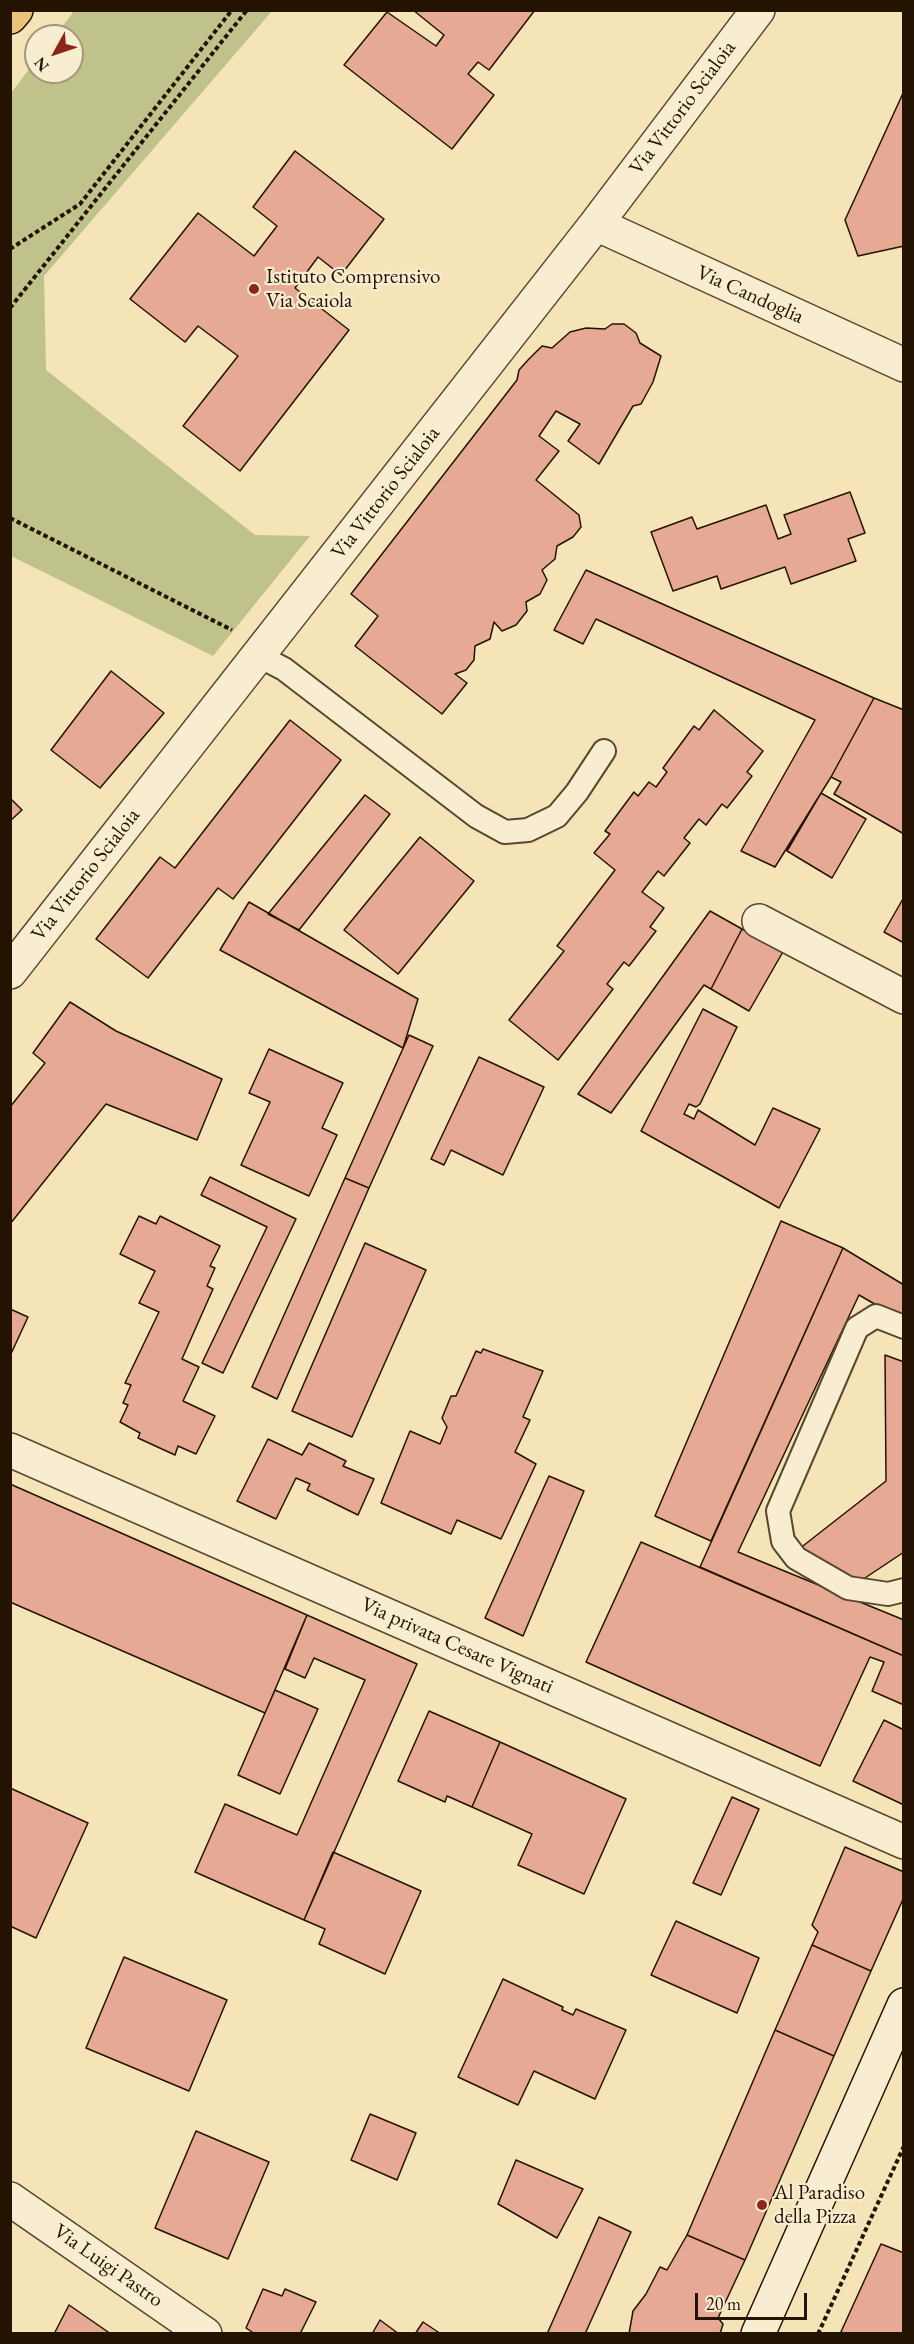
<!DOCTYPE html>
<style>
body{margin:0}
#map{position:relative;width:914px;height:2344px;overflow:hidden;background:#f4e4b7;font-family:"EB Garamond",serif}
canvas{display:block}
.frame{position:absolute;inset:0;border:12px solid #241301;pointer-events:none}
.north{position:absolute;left:24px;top:24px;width:60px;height:60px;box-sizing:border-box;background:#f8edd0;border:2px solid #a3967d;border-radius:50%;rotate:230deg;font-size:16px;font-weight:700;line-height:24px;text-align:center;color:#241301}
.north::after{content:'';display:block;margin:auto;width:21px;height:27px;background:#8f2418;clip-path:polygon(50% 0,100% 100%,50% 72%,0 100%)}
.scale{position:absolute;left:695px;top:2293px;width:112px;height:27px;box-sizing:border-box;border:3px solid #241301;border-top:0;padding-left:8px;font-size:18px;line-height:21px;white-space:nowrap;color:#241301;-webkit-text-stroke:4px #f8edd0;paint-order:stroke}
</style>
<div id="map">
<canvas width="914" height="2344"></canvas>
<div class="frame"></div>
<div class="north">N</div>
<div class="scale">20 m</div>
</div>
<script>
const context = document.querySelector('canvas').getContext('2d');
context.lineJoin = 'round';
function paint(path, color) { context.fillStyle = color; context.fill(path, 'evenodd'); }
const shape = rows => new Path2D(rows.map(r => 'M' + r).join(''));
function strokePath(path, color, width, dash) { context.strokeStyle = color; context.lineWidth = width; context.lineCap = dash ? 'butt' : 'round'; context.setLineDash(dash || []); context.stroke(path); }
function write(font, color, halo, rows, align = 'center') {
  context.font = font + ' "EB Garamond",serif'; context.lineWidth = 4.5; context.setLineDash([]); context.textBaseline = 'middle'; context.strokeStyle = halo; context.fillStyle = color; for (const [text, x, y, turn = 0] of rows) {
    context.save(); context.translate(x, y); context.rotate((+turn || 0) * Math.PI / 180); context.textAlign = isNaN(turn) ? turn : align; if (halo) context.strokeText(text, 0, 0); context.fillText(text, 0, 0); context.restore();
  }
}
const green = shape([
 [74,11,272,11,44,276,46,370,255,535,310,536,213,656,11,556,11,93,36,60,36,72,72,72,72,36,55,36]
]);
const building = shape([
 [535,10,489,70,478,62,468,74,494,95,452,149,344,65,387,12,436,46,444,35,413,10,535,10],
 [904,91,904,246,858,256,845,220,904,91],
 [295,151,384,219,341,275,318,257,295,288,349,330,240,471,183,426,238,356,198,326,185,342,130,299,198,213,254,256,277,226,253,207,295,151],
 [612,324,624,324,636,333,640,343,661,356,653,382,641,404,633,406,599,464,568,441,580,424,556,411,539,436,559,451,536,480,579,515,581,527,573,537,557,546,555,559,542,570,547,580,540,594,526,602,527,611,516,625,502,631,494,622,490,639,475,646,474,660,466,670,455,674,467,683,442,714,355,646,378,616,351,594,517,380,519,370,528,360,542,346,552,348,570,332,586,328,605,329,612,324],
 [850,492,865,533,848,539,856,561,791,584,785,567,721,589,717,576,673,591,651,532,692,517,697,529,766,505,778,539,791,534,784,515,850,492],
 [586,570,874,698,831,777,775,867,741,851,815,720,596,619,583,644,554,630,586,570],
 [111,671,164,713,100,788,51,750,111,671],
 [874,698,904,710,904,834,834,794,841,782,831,777,874,698],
 [714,710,763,751,747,772,752,776,727,808,722,804,706,825,699,819,684,838,690,843,664,876,658,871,642,892,664,908,650,927,656,931,629,966,624,962,607,984,613,989,558,1060,509,1020,564,951,557,946,615,870,594,853,610,834,605,831,634,792,638,796,649,782,656,787,667,772,663,768,694,726,699,730,714,710],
 [290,720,341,760,233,899,218,888,148,978,96,939,160,857,175,868,290,720],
 [821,793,866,819,832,878,787,851,821,793],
 [365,795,390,814,299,930,268,914,365,795],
 [10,798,22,810,10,821,10,798],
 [420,837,474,881,398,974,344,930,420,837],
 [904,897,904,943,884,932,904,897],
 [249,902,418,999,403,1048,220,950,249,902],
 [710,911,742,929,711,989,704,985,611,1113,578,1094,710,911],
 [742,929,784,950,749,1011,711,989,742,929],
 [70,1002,116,1031,222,1079,197,1140,106,1104,10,1224,10,1107,45,1063,33,1053,70,1002],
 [703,1009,737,1027,700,1104,696,1107,689,1104,684,1114,694,1119,698,1110,755,1145,773,1108,820,1129,779,1208,641,1131,703,1009],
 [409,1035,433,1046,369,1188,345,1178,409,1035],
 [269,1049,343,1083,322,1128,337,1135,309,1196,241,1165,270,1102,249,1093,269,1049],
 [479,1057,544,1087,503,1175,451,1150,444,1165,431,1159,479,1057],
 [210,1177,296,1219,223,1373,202,1363,267,1227,201,1195,210,1177],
 [345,1178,369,1188,277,1399,252,1387,345,1178],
 [139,1216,156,1224,160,1216,220,1246,210,1266,215,1268,207,1286,213,1289,182,1359,199,1367,183,1401,215,1416,196,1454,178,1446,175,1455,138,1438,140,1433,120,1422,128,1405,123,1403,131,1385,125,1383,159,1312,139,1303,155,1271,120,1254,139,1216],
 [781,1221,843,1248,711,1541,655,1516,781,1221],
 [365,1243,426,1270,352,1437,292,1411,365,1243],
 [843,1248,904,1285,904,1321,859,1295,738,1552,904,1620,904,1656,700,1567,843,1248],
 [10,1309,28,1317,10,1356,10,1309],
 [483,1349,543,1371,523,1417,530,1420,515,1452,536,1464,501,1539,457,1520,451,1534,381,1503,410,1431,440,1444,447,1427,442,1418,451,1396,456,1396,476,1351,481,1353,483,1349],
 [885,1355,904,1362,904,1552,856,1584,799,1549,886,1481,885,1355],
 [268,1439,302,1455,309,1443,346,1461,343,1466,374,1479,358,1515,307,1490,310,1484,296,1478,276,1519,237,1501,268,1439],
 [549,1476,584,1491,523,1636,485,1618,549,1476],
 [10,1484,307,1615,265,1713,10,1602,10,1484],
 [641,1542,904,1656,904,1705,872,1691,884,1662,870,1657,820,1766,586,1662,641,1542],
 [307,1615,417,1664,304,1920,195,1872,225,1804,297,1835,365,1680,314,1658,305,1678,285,1669,307,1615],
 [275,1690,318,1709,280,1794,238,1775,275,1690],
 [429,1711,500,1742,472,1807,447,1796,445,1802,398,1781,429,1711],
 [884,1720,904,1730,904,1805,853,1781,884,1720],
 [500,1742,626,1799,584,1894,518,1865,532,1834,472,1807,500,1742],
 [10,1788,88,1823,36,1938,10,1926,10,1788],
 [732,1797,759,1809,721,1895,693,1883,732,1797],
 [845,1847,904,1872,904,1897,871,1971,812,1945,818,1932,812,1925,845,1847],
 [333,1852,421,1891,385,1974,319,1944,325,1929,304,1920,333,1852],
 [676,1921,759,1958,737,2013,651,1975,676,1921],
 [812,1945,871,1971,834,2056,775,2030,812,1945],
 [124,1957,227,2000,189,2091,86,2048,124,1957],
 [503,1979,563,2007,562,2010,573,2015,576,2009,626,2030,595,2099,534,2071,518,2105,458,2077,503,1979],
 [775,2030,834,2056,745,2260,687,2235,775,2030],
 [370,2114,416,2133,397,2180,351,2160,370,2114],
 [196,2131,269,2162,228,2259,155,2228,196,2131],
 [516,2160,583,2189,557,2238,498,2204,516,2160],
 [599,2217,631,2232,585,2334,547,2334,599,2217],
 [687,2235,745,2260,718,2318,723,2324,720,2334,629,2334,633,2311,646,2294,660,2267,667,2270,687,2235],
 [881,2244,904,2253,904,2334,840,2334,881,2244],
 [263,2289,282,2296,285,2289,316,2302,300,2334,255,2334,246,2328,263,2289],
 [69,2305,111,2334,54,2334,69,2305],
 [380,2320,399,2334,372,2334,380,2320],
 [423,2322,441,2334,415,2334,423,2322]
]);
const path = shape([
 [10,249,80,204,232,10],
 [10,308,247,10],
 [10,518,232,630],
 [818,2334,904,2146]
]);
const service = shape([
 [259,656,284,669,476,816,505,832,528,830,557,816,577,792,604,751],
 [904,1327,876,1316,857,1328,778,1511,783,1541,796,1558,848,1588,888,1594,904,1590]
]);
const minor = shape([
 [596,224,904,365],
 [759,921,904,997],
 [10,972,596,224,758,10],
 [10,1450,904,1842],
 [10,2199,205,2334]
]);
const secondary = shape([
 [758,2334,904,2005]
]);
const primary = shape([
 [10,17,16,10]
]);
const markers = [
 [254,289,6,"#8f2418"],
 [762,2205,6,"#8f2418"]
];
const streetNames = [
 ["Via Vittorio Scialoia",683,108,-53],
 ["Via Candoglia",750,295,24],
 ["Via Vittorio Scialoia",386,493,-52],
 ["Via Vittorio Scialoia",86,875,-52],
 ["Via privata Cesare Vignati",457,1646,24],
 ["Via Luigi Pastro",108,2266,35]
];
const poiNames = [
 ["Istituto Comprensivo",266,277],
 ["Via Scaiola",266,301],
 ["Al Paradiso",774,2193],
 ["della Pizza",774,2217]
];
paint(green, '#c0c28b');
paint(building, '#e6a993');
strokePath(building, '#241301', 1.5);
strokePath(service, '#58472e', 26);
strokePath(minor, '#58472e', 36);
strokePath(secondary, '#241301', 36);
strokePath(primary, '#241301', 36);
strokePath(path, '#241301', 4, [4.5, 3]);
strokePath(service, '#f8edd0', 22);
strokePath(minor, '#f8edd0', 33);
strokePath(secondary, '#f8edd0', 33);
strokePath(primary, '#eac27c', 33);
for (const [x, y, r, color] of markers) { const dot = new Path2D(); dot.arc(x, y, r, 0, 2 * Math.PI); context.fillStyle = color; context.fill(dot); strokePath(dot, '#f8edd0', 2); }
write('21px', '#241301', '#f8edd0', streetNames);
write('21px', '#241301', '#f8edd0', poiNames, 'left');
</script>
